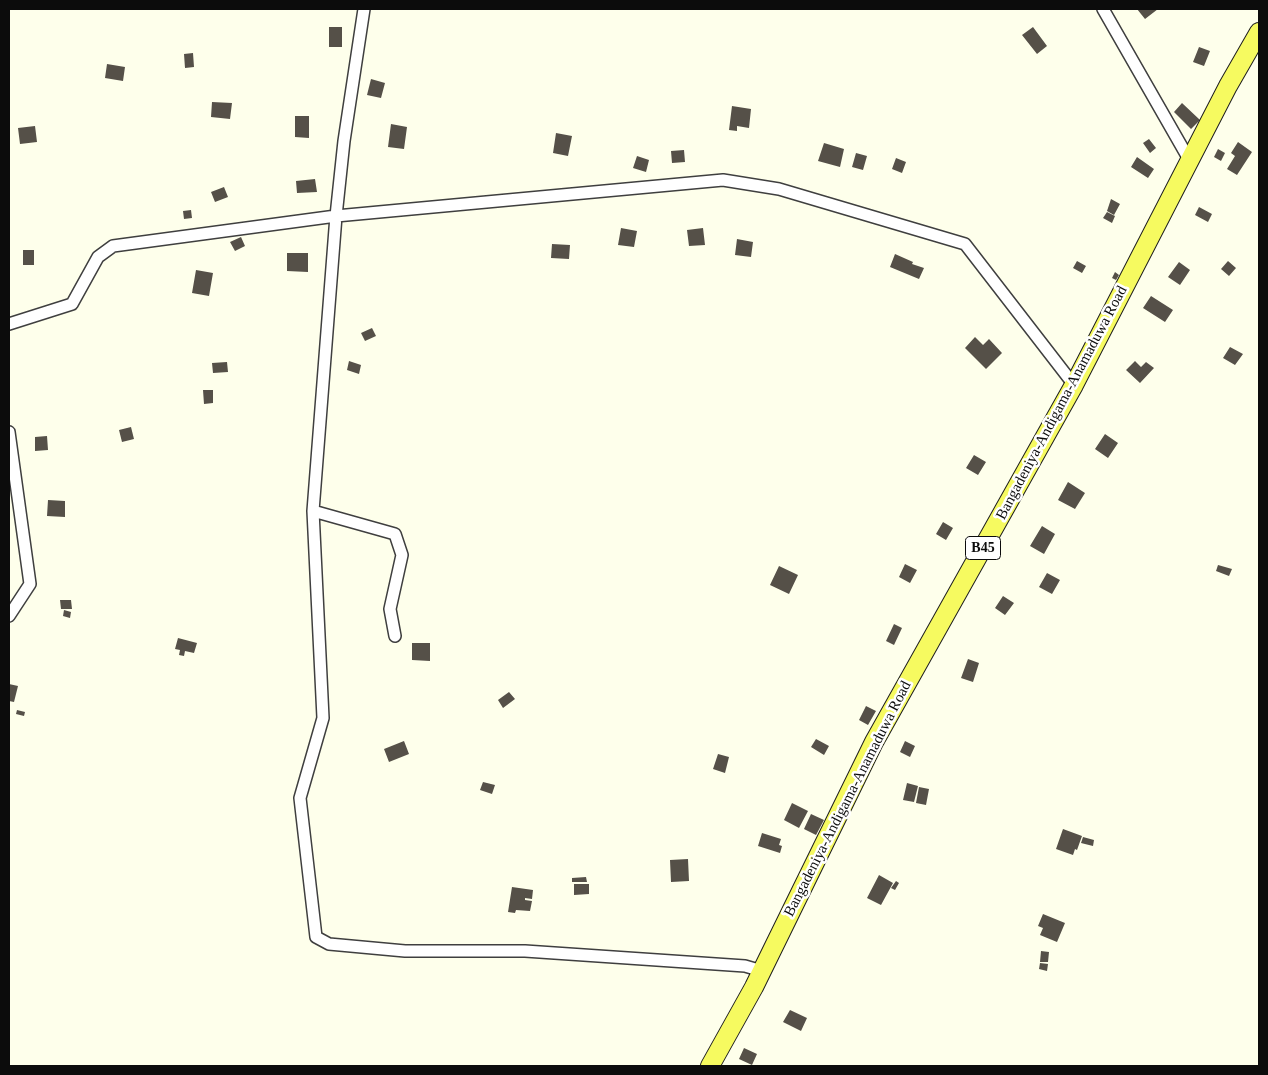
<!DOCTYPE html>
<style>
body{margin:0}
#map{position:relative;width:1268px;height:1075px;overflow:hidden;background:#feffeb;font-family:"Times New Roman",serif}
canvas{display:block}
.frame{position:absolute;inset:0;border:10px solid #0c0c0c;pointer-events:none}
</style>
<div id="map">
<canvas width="1268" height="1075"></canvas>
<div class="frame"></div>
</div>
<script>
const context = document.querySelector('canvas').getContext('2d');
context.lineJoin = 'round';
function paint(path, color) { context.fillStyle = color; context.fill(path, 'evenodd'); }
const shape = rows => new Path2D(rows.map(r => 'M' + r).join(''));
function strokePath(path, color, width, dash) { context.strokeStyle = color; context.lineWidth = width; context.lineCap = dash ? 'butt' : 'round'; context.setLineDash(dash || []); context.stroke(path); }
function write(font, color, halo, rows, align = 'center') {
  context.font = font + ' "Times New Roman",serif'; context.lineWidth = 5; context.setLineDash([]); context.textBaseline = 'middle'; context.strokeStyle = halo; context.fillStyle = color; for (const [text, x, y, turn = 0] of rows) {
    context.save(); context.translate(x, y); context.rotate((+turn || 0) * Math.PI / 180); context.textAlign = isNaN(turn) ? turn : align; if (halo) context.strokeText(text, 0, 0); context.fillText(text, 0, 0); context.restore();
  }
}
const building = shape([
 [1137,9,1158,9,1145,19],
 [329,27,342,27,342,47,329,47],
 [1033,27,1047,46,1037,54,1022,35],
 [1199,47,1210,51,1204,66,1193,62],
 [193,53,194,67,185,68,184,54],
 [107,64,125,67,123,81,105,78],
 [371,79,385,83,381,98,367,95],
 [212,102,232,103,230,119,211,117],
 [1182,103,1200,120,1191,129,1174,112],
 [732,106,751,109,749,128,737,126,737,131,729,130],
 [295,116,309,116,309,138,295,137],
 [391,124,407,127,404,149,388,147],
 [35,126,37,142,20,144,18,128],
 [556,133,572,136,568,156,553,153],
 [1149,139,1156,148,1150,153,1143,143],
 [1238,142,1252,152,1237,175,1227,169,1235,156,1231,153],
 [824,143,844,149,840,167,818,161],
 [1218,149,1225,153,1221,161,1214,157],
 [684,150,685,162,672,163,671,151],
 [856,153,867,156,863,170,852,167],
 [637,156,649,160,646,172,633,168],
 [1137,157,1154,169,1148,178,1131,167],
 [896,158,906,162,902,173,892,169],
 [315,179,317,192,297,193,296,181],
 [224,187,228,197,215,202,211,192],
 [1111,199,1120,204,1114,215,1107,211],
 [1199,207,1212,214,1208,222,1195,215],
 [191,210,192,218,184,219,183,211],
 [1107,212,1115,216,1112,223,1103,218],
 [621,228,637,231,634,247,618,245],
 [703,228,705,245,689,246,687,230],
 [241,237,245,246,235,251,230,242],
 [737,239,753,242,751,257,735,255],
 [552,244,570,245,569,259,551,258],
 [23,250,34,250,34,265,23,265],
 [287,253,308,253,308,272,287,271],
 [895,254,913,262,912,264,924,268,919,279,890,267],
 [1077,261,1086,266,1082,273,1073,268],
 [1228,261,1236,268,1229,276,1221,269],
 [1179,262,1190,270,1180,285,1168,277],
 [196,270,213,273,209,296,192,293],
 [1115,272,1119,275,1116,280,1112,278],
 [1151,296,1173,310,1165,322,1143,308],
 [372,328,376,336,365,341,361,333],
 [975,337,983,345,989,339,1002,353,986,369,965,348],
 [1230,347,1243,354,1235,365,1223,358],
 [349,361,361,365,359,374,347,370],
 [1135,361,1141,367,1146,362,1154,368,1140,383,1126,370],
 [227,362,228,372,213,373,212,363],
 [203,390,213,390,213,403,204,404],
 [131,427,134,439,122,442,119,430],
 [1105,434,1118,443,1108,458,1095,449],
 [47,436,48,450,35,451,35,437],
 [974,455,986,462,978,475,966,468],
 [1068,482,1085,493,1075,509,1058,500],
 [48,500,65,501,65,517,47,516],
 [943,522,953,528,946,540,936,534],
 [1042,526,1055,534,1044,554,1030,546],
 [905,564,917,570,910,583,899,577],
 [1218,565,1232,569,1229,576,1216,571],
 [779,566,798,575,789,594,770,585],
 [1047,573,1060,580,1052,594,1039,587],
 [1003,596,1014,603,1005,615,995,608],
 [60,600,71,600,72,609,61,609],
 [64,610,71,612,70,618,63,616],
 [894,624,902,628,894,645,886,641],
 [178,638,197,643,194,653,185,651,184,656,179,655,180,650,175,649],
 [412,643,430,643,430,661,412,660],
 [968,659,979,663,973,682,961,678],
 [9,684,18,686,14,702,9,701],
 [509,692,515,699,503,708,498,700],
 [866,706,876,711,868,725,859,720],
 [17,710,25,712,24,716,16,714],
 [816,739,829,746,824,755,811,747],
 [404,741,409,754,389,762,384,749],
 [905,741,915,746,910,757,900,752],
 [718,754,729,757,725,773,713,769],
 [483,782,495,785,492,794,480,790],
 [907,783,918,786,914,802,903,800],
 [919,787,929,789,926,805,916,803],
 [792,803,808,811,799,828,784,820],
 [811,814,824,820,816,835,804,829],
 [1063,829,1082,836,1077,850,1075,849,1073,855,1056,849],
 [762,833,781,839,779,845,782,846,780,853,758,846],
 [1083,837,1094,840,1093,846,1081,843],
 [688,859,689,881,671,882,670,860],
 [879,875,893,883,881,905,867,898],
 [586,877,587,882,572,882,572,878],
 [896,881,899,883,895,890,891,888],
 [574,884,589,884,589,894,574,895],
 [512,887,533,890,532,899,525,898,525,900,532,901,530,911,516,910,515,913,508,912],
 [1043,914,1065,923,1057,942,1040,935,1043,928,1038,926],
 [1041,951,1049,952,1048,962,1040,962],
 [1040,963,1048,964,1047,971,1039,969],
 [790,1010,807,1018,801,1031,783,1022],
 [744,1048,757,1054,752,1065,739,1059]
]);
const minor = shape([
 [364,9,344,141,336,216,313,511,323,718,300,798,316,937,329,944,405,951,525,951,745,966,762,971],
 [1103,9,1190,161],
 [9,324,72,304,98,257,113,246,336,216,723,180,779,189,965,244,1074,385],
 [9,432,30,584,9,616],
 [313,511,395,534,402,555,390,609,395,636]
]);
const primary = shape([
 [710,1066,754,987,874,742,1074,385,1228,86,1259,32]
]);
const shields = [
 [983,548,35]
];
const shieldNames = [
 ["B45",983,548]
];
const streetNames = [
 ["Bangadeniya-Andigama-Anamaduwa Road",1062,403,-62],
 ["Bangadeniya-Andigama-Anamaduwa Road",848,799,-63]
];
paint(building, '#555048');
strokePath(minor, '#3f3f3f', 14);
strokePath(primary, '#1d1d1d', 20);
strokePath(minor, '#fff', 11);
strokePath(primary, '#f6fa60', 18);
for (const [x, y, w] of shields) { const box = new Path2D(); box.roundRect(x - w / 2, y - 11.5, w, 23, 4); context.fillStyle = '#fff'; context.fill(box); strokePath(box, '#0c0c0c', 1); }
write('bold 14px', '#0c0c0c', null, shieldNames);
write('15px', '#0c0c0c', '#fff', streetNames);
</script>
